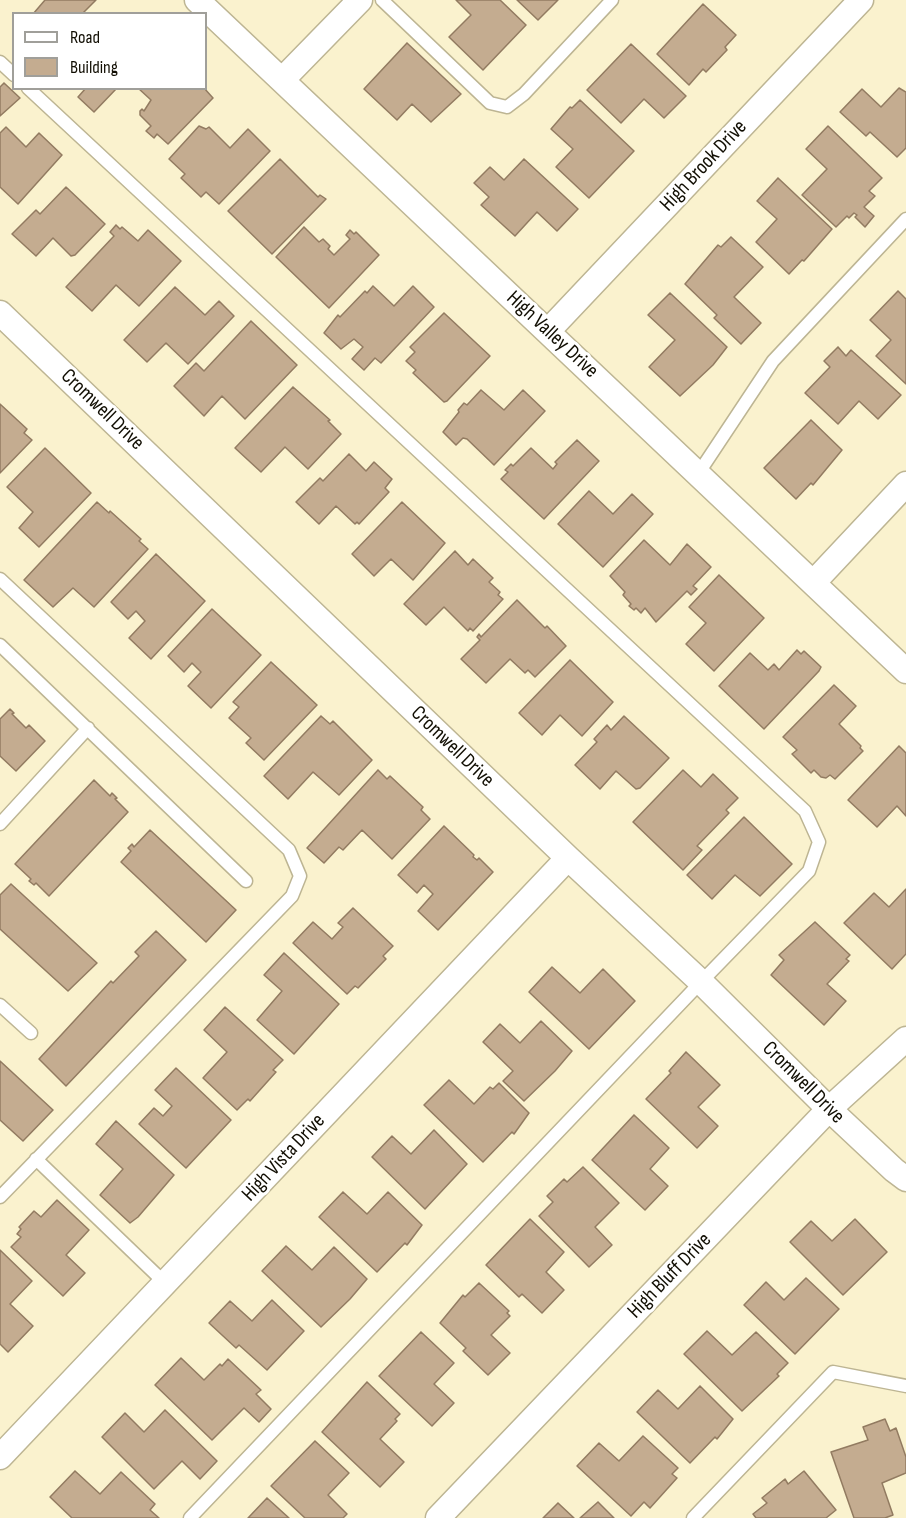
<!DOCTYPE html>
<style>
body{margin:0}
#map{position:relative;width:906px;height:1518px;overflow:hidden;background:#faf2ce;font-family:"Sofia Sans Condensed",sans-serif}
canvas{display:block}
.legend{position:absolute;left:12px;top:12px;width:195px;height:78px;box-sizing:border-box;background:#fff;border:2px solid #a09f9a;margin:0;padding:8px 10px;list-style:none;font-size:18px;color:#110e03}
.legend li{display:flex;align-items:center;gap:12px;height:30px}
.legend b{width:30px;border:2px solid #a09f9a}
</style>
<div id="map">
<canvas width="906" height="1518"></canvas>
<ul class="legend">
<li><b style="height:8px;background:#fff"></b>Road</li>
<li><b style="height:16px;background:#c4ac90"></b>Building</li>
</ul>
</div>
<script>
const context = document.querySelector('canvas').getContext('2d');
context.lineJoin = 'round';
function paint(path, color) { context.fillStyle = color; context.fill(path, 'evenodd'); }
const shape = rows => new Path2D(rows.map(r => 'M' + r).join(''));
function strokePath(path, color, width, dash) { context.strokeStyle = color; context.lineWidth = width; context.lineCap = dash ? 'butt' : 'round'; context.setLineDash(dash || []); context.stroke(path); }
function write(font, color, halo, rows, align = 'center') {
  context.font = font + ' "Sofia Sans Condensed",sans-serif'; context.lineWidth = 6; context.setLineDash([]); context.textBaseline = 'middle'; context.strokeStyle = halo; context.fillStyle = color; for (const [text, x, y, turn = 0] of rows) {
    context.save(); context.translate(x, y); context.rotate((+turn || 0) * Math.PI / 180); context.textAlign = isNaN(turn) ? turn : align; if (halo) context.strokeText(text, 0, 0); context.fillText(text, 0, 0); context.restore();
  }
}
const building = shape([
 [45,0,96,0,82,14,33,14,45,0],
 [456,0,500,0,526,25,483,70,449,37,471,15,456,0],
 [517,0,558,0,538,20,517,0],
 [703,4,736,35,725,47,727,50,706,72,703,69,689,85,657,54,703,4],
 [407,43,461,94,431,122,412,104,397,120,364,89,407,43],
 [631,44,686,96,664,118,644,99,621,123,587,90,631,44],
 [4,83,20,98,0,116,0,87,4,83],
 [86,88,117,88,94,112,78,97,86,88],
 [138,88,204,88,213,98,168,144,157,134,154,138,146,131,151,126,140,115,140,111,142,109,144,111,151,100,138,88],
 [899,88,906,92,906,148,897,157,870,132,866,136,840,112,862,89,881,107,899,88],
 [580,100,634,151,589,198,556,167,573,149,551,129,570,107,572,108,580,100],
 [199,126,206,129,209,127,230,148,248,129,270,151,219,204,206,192,201,197,181,178,185,174,169,159,199,126],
 [828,126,882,178,869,191,875,196,864,207,874,216,865,227,855,217,857,215,854,213,849,218,847,216,836,227,802,195,827,169,806,149,828,126],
 [6,127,26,147,39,133,62,155,18,204,0,187,0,133,6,127],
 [280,159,318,197,320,195,326,199,272,254,228,211,280,159],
 [524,159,578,209,557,231,537,212,515,236,481,205,489,197,474,183,490,167,504,180,524,159],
 [778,178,832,229,804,261,802,260,789,274,756,242,777,219,757,201,778,178],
 [66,187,105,224,75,255,71,256,53,238,36,256,12,234,36,210,40,214,66,187],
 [116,225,120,229,122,227,138,241,148,230,181,261,139,306,116,285,92,311,66,287,114,236,110,232,116,225],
 [304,227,319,242,323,239,330,246,328,249,334,255,350,239,346,235,350,230,354,234,356,232,379,255,329,308,276,257,304,227],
 [731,237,763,267,734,297,761,323,741,344,714,318,717,315,685,284,718,245,721,247,731,237],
 [373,286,394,306,413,286,434,307,381,363,375,358,364,370,352,359,363,347,354,339,341,349,324,333,338,315,340,317,365,291,367,293,373,286],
 [175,287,205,315,219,301,234,316,188,364,166,343,147,362,124,340,175,287],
 [898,291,906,299,906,384,876,356,891,340,870,320,898,291],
 [670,293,727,347,713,365,680,396,649,367,675,340,648,315,670,293],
 [444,313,490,356,447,401,444,402,413,373,416,370,406,361,415,352,410,347,444,313],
 [251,321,297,365,245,419,222,396,204,416,174,386,196,363,204,371,251,321],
 [838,347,846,356,851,350,901,395,878,419,859,401,838,424,805,393,830,367,824,361,838,347],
 [293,387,330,420,328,421,341,434,308,469,285,447,261,472,235,448,293,387],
 [481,390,504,410,523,390,545,411,494,465,467,439,463,438,456,445,443,432,459,412,458,410,464,403,467,405,481,390],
 [0,404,27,429,24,433,32,440,0,473,0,404],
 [811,420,842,450,813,485,811,483,796,499,764,468,811,420],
 [577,440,599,461,544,519,501,479,508,472,505,470,511,464,513,466,531,448,553,469,557,464,555,462,577,440],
 [45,448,91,493,39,547,19,528,33,512,7,487,45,448],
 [349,454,366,471,374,462,392,479,385,488,389,492,359,524,357,522,355,524,336,506,319,524,296,502,320,478,323,481,349,454],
 [589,491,613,514,632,494,653,514,603,567,558,524,589,491],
 [97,502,109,513,110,511,141,539,139,541,148,549,94,607,73,588,53,607,24,580,97,502],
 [402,502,445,543,413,580,391,559,374,576,352,554,402,502],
 [644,540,670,565,687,544,711,567,693,586,697,589,691,595,687,591,656,622,645,608,641,613,636,608,634,610,629,606,631,604,623,595,625,592,610,576,644,540],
 [455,551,468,565,473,559,493,578,489,582,500,592,498,595,503,599,473,631,470,628,468,631,444,607,426,625,404,604,455,551],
 [156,554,205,601,151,659,129,638,145,621,136,611,128,619,111,602,156,554],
 [719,575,764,618,714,671,686,644,706,623,689,607,719,575],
 [517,600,545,628,547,626,566,646,535,677,528,670,525,673,510,659,486,683,461,659,480,640,477,637,479,634,481,637,517,600],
 [212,609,261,655,211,708,188,686,201,672,192,663,184,672,168,656,212,609],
 [797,650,801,654,804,651,821,667,819,671,764,729,719,686,750,653,768,670,774,664,779,670,797,650],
 [570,660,613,702,582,736,560,715,542,735,519,713,570,660],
 [271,662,317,705,264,760,246,743,251,738,229,718,239,707,233,702,271,662],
 [834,685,856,706,839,724,861,746,860,748,863,751,835,779,830,775,826,778,821,777,814,770,811,773,792,754,797,750,783,737,834,685],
 [10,709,14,713,12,714,26,728,29,725,45,741,16,771,0,756,0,719,10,709],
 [321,716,330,724,333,721,372,760,339,795,313,772,288,799,264,776,321,716],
 [624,716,669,758,640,788,636,789,616,771,600,789,575,765,597,742,594,739,607,725,611,730,624,716],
 [899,746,906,753,906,816,897,806,877,827,848,800,899,746],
 [378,770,387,779,390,776,423,807,421,810,430,819,392,859,362,830,343,850,339,847,324,863,307,848,378,770],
 [683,770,701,787,713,774,738,798,726,810,729,813,697,846,702,850,683,870,633,822,683,770],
 [94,780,110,796,112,793,117,798,115,799,128,812,49,896,36,883,34,885,29,881,31,879,15,864,94,780],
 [744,817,792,864,760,896,735,875,712,899,687,875,744,817],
 [444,826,474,855,473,857,477,860,479,858,493,872,438,930,418,911,433,894,424,885,417,893,398,875,444,826],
 [150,830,236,910,206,942,121,862,131,851,128,848,132,844,134,847,150,830],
 [11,884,97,963,68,991,0,929,0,895,11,884],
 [906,889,906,954,892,969,844,923,874,893,889,907,906,889],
 [353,908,393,946,383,956,386,959,358,988,355,986,347,994,293,943,313,922,332,939,343,927,338,923,353,908],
 [815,922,850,955,846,959,849,961,827,984,846,1001,824,1025,771,975,784,960,779,955,815,922],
 [156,931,186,960,66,1086,39,1059,111,981,113,983,139,956,135,952,156,931],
 [284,953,339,1004,294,1054,257,1020,282,991,264,975,284,953],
 [552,967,580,993,603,969,635,1001,589,1049,529,992,552,967],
 [225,1007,283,1060,273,1070,276,1072,250,1101,248,1099,237,1110,203,1078,227,1052,204,1030,225,1007],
 [541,1021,572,1051,555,1071,524,1101,503,1081,513,1071,483,1042,500,1024,520,1043,541,1021],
 [686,1052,720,1085,698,1107,718,1126,697,1148,646,1099,671,1073,669,1071,686,1052],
 [0,1061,53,1110,23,1141,0,1120,0,1061],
 [176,1068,231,1120,186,1168,139,1124,154,1108,163,1116,172,1106,155,1090,176,1068],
 [449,1080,474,1104,490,1087,493,1089,499,1083,529,1113,514,1134,512,1132,483,1162,424,1105,449,1080],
 [634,1115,669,1148,650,1169,668,1186,645,1210,592,1160,634,1115],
 [116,1121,174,1175,138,1217,130,1223,100,1195,123,1169,96,1144,116,1121],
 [434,1130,467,1164,425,1209,372,1157,392,1136,411,1154,434,1130],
 [583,1167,619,1203,595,1227,612,1245,589,1267,539,1216,553,1202,547,1196,564,1179,567,1182,583,1167],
 [343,1192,367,1214,388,1192,422,1225,407,1245,405,1243,377,1272,319,1217,343,1192],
 [57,1200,89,1230,66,1255,85,1273,63,1296,11,1247,21,1237,17,1234,21,1229,19,1227,34,1211,41,1217,57,1200],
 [530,1219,564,1252,546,1272,564,1290,542,1313,522,1294,519,1297,486,1265,530,1219],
 [855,1219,887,1252,843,1295,790,1242,811,1221,832,1241,855,1219],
 [286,1246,312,1270,334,1247,367,1279,350,1299,321,1327,262,1271,286,1246],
 [0,1250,32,1281,10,1304,33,1326,8,1352,0,1344,0,1250],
 [806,1278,839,1309,795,1354,744,1305,766,1282,784,1300,806,1278],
 [479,1283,509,1311,507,1313,510,1316,491,1335,510,1353,488,1375,463,1351,466,1348,440,1323,463,1295,465,1297,479,1283],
 [272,1300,304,1331,267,1370,239,1345,236,1348,209,1323,230,1301,252,1321,272,1300],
 [707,1331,732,1355,756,1332,788,1363,777,1374,779,1376,742,1411,684,1354,707,1331],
 [421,1332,454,1363,434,1384,454,1403,432,1426,379,1376,421,1332],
 [181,1358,204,1380,220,1364,222,1366,228,1359,261,1390,256,1394,271,1409,259,1422,244,1408,212,1440,155,1385,181,1358],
 [367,1382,400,1414,395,1419,397,1421,380,1439,404,1462,380,1487,322,1432,367,1382],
 [700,1386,733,1419,717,1439,715,1437,690,1463,637,1412,658,1390,678,1409,700,1386],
 [165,1410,217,1461,200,1479,182,1461,154,1489,102,1437,125,1413,144,1432,165,1410],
 [885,1419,890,1431,896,1428,906,1457,906,1473,882,1483,893,1515,885,1518,854,1518,831,1452,868,1440,863,1427,885,1419],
 [643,1436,678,1468,672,1474,677,1478,650,1508,644,1502,631,1516,577,1466,599,1443,619,1461,643,1436],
 [315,1441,349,1473,328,1495,347,1514,343,1518,305,1518,271,1486,315,1441],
 [75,1471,100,1494,121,1472,155,1504,150,1510,159,1518,72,1518,50,1497,75,1471],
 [804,1471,836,1510,826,1518,756,1518,753,1514,767,1503,762,1498,785,1479,788,1484,804,1471],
 [267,1498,289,1518,248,1518,267,1498],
 [598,1502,614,1518,580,1518,598,1502],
 [558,1503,574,1518,543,1518,558,1503]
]);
const lane = shape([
 [382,0,490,103,507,107,524,94,612,0],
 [0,62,14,75],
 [28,88,805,811,819,842,809,871,701,982,190,1518],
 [698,474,773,361,906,219],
 [0,579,289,850,300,876,292,896,0,1197],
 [0,645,246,881],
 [0,824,88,728],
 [0,1005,31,1033],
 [36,1159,165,1283],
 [693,1518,833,1372,906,1386]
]);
const street = shape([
 [197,0,906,671],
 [282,80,360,0],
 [0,313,568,858,701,982,829,1109,894,1170,906,1179],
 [548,331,861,0],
 [813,583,906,484],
 [0,1457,568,858],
 [438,1518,829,1109,906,1039]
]);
const streetNames = [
 ["High Brook Drive",704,166,-47],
 ["High Valley Drive",552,335,43],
 ["Cromwell Drive",102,410,44],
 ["Cromwell Drive",452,747,44],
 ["Cromwell Drive",803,1083,45],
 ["High Vista Drive",284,1158,-47],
 ["High Bluff Drive",670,1276,-46]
];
paint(building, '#c4ac90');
strokePath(building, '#927b61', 1.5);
strokePath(lane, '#bdb593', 15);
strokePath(street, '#bdb593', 27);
strokePath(lane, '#fff', 12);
strokePath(street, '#fff', 24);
write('21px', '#110e03', '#fff', streetNames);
</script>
